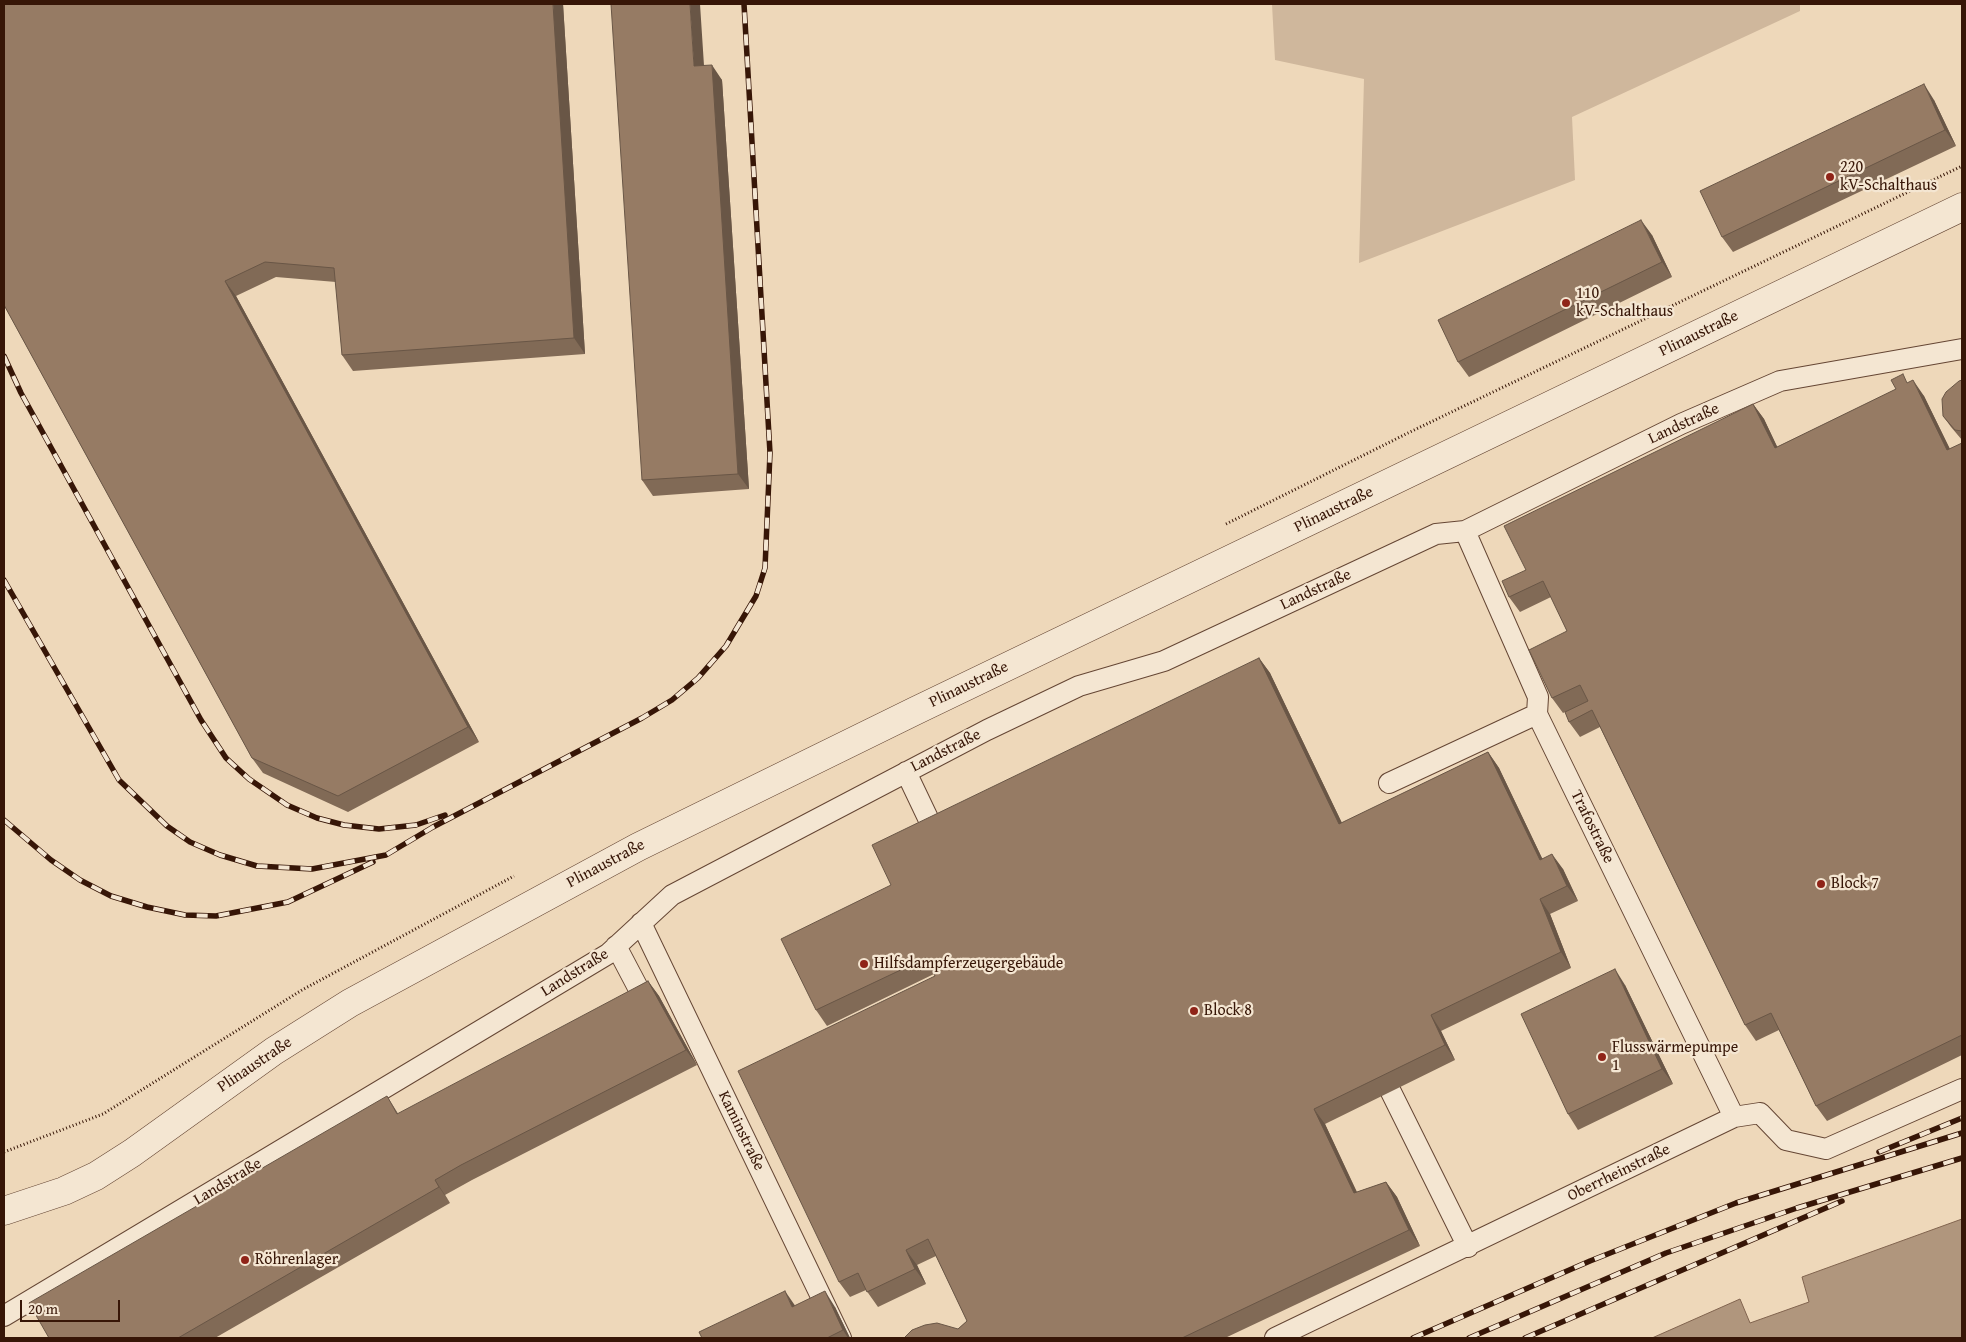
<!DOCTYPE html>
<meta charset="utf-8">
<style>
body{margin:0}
#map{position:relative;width:1966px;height:1342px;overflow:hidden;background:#eed8ba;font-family:"Gentium Book Plus",serif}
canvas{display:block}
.frame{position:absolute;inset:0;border:5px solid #371607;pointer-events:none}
.scale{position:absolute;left:20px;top:1300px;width:100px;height:22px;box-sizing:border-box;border:2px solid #371607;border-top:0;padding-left:6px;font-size:15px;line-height:18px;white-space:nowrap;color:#371607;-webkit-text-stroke:4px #f4e6d2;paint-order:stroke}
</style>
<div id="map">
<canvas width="1966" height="1342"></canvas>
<div class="frame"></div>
<div class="scale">20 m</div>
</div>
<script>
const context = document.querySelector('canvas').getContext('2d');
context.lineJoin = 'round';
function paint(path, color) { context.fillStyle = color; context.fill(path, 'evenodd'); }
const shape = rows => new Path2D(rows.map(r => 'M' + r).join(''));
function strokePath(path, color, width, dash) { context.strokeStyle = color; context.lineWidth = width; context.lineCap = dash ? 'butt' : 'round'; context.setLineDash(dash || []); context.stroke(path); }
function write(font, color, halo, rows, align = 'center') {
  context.font = font + ' "Gentium Book Plus",serif'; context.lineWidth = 4.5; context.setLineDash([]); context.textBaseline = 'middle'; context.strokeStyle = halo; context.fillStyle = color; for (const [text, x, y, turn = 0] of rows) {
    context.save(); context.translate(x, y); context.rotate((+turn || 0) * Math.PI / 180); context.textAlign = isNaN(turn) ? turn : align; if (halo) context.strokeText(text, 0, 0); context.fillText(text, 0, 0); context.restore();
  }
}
const green = shape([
 [1272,4,1800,4,1800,11,1572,117,1575,180,1359,263,1364,79,1275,60]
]);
const water = shape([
 [1962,1219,1962,1338,1652,1338,1740,1299,1750,1323,1809,1302,1802,1277,1962,1219]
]);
const path = shape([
 [1226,524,1408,433,1962,166],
 [4,1152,103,1114,302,990,514,876]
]);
const service = shape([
 [1465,531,1538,697,1537,714,1734,1117],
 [906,772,936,835],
 [1389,783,1537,714],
 [641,923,841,1338],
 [616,946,646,1003],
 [1391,1092,1468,1247],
 [4,1316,608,954,672,895,987,730,1079,686,1164,661,1436,534,1465,531,1681,424,1780,381,1962,349],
 [1275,1338,1734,1117,1760,1113,1786,1140,1826,1149,1962,1089]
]);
const minor = shape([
 [4,1211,64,1191,96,1176,132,1153,274,1051,350,1003,638,847,915,711,1962,207]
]);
const rail = shape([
 [4,356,21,393,201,720,226,758,249,779,287,805,317,818,344,825,379,829,416,825,445,815],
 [4,580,119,780,167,826,190,842,220,855,257,866,312,869,386,855,433,827,642,718,672,700,698,678,726,646,756,596,765,568,770,453,744,4],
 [4,820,51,860,80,880,111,896,147,907,185,915,216,916,288,902,373,862],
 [1879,1152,1962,1118],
 [1413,1338,1590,1261,1736,1203,1962,1133],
 [1469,1338,1666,1253,1797,1208,1962,1158],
 [1525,1338,1842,1201]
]);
const wall = shape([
 [563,4,585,354,353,371,342,355,336,282,276,277,236,296,479,742,348,812,263,773,252,758,4,305],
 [704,65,722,80,749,489,653,496,642,480],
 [1934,100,1956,146,1733,252,1722,237],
 [1652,235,1672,277,1469,377,1458,362],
 [1962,380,1962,440,1951,427,1943,416],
 [1909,383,1924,396,1950,449,1962,443,1962,1055,1827,1121,1816,1106,1779,1030,1756,1041,1745,1025,1600,727,1580,737,1569,722,1565,712,1563,713,1552,698,1567,631,1551,597,1520,612,1509,597,1526,570,1753,404,1764,419,1777,447],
 [1259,658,1270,673,1342,823,1488,752,1499,768,1542,858,1563,869,1578,901,1550,914,1571,968,1441,1031,1455,1060,1325,1124,1357,1192,1386,1182,1397,1197,1420,1246,1225,1338,904,1338,958,1329,967,1321,936,1256,917,1265,926,1284,878,1307,866,1290,850,1297,839,1282,935,976,934,974,827,1026,816,1010],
 [648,981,659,996,697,1065,472,1180,445,1195,450,1203,215,1338,49,1338],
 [1625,985,1673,1084,1578,1130,1568,1114],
 [795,1306,835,1307,850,1338,702,1338]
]);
const shadedWall = shape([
 [553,4,563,4,585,354,574,338],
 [690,4,700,4,705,81,694,66],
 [712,65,722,80,749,489,738,474],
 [1924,84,1934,100,1956,146,1945,130],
 [1641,220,1652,235,1672,277,1662,262],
 [225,281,236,296,479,742,468,727],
 [1913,380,1924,396,1958,466,1947,450],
 [1753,404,1764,419,1785,463,1775,448],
 [1259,658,1270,673,1350,840,1339,824],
 [1488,752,1499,768,1550,875,1540,860],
 [1552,854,1563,869,1578,901,1567,886],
 [1540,899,1550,914,1571,968,1561,952],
 [1615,969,1625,985,1673,1084,1662,1069],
 [648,981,659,996,697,1065,686,1050],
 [1431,1015,1441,1031,1455,1060,1445,1045],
 [387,1096,397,1112,408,1130,397,1114],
 [1314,1109,1325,1124,1364,1208,1354,1193],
 [435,1180,445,1195,450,1203,439,1187],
 [1386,1182,1397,1197,1420,1246,1409,1230],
 [906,1250,917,1265,926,1284,915,1269],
 [785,1291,796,1307,792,1307],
 [825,1291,835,1307,850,1338,848,1338,843,1330]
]);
const building = shape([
 [4,4,553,4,574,338,342,355,334,268,265,262,225,281,468,727,338,796,252,758,4,305,4,4],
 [611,4,690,4,694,66,712,65,738,474,642,480,611,4],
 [1924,84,1945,130,1722,237,1700,191,1924,84],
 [1641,220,1662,262,1458,362,1438,320,1641,220],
 [1903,374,1907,383,1913,380,1947,450,1962,443,1962,1035,1816,1106,1771,1013,1745,1025,1592,710,1569,722,1565,712,1588,701,1580,685,1552,698,1529,650,1567,631,1543,581,1509,597,1502,581,1526,570,1504,526,1753,404,1775,448,1896,389,1891,380,1903,374],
 [1962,380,1962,431,1955,430,1943,416,1942,399,1946,392,1959,381,1962,380],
 [1259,658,1339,824,1488,752,1540,860,1552,854,1567,886,1540,899,1561,952,1431,1015,1445,1045,1314,1109,1354,1193,1386,1182,1409,1230,1182,1338,904,1338,912,1330,925,1325,937,1323,958,1329,967,1321,928,1239,906,1250,915,1269,867,1292,858,1273,839,1282,738,1071,935,976,926,958,816,1010,781,939,891,885,872,845,1259,658],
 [1615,969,1662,1069,1568,1114,1521,1014,1615,969],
 [648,981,686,1050,461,1165,435,1180,439,1187,178,1338,49,1338,29,1303,387,1096,397,1114,648,981],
 [785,1291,792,1307,825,1291,843,1330,827,1338,702,1338,699,1332,785,1291]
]);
const markers = [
 [1830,177,5,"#8f2418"],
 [1566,303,5,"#8f2418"],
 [1821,884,5,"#8f2418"],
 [864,964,5,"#8f2418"],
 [1194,1011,5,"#8f2418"],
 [1602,1057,5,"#8f2418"],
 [245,1260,5,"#8f2418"]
];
const poiNames = [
 ["220",1840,168],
 ["kV-Schalthaus",1840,186],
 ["110",1576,294],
 ["kV-Schalthaus",1576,312],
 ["Block 7",1831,884],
 ["Hilfsdampferzeugergebäude",874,964],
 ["Block 8",1204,1011],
 ["Flusswärmepumpe",1612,1048],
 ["1",1612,1066],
 ["Röhrenlager",255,1260]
];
const streetNames = [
 ["Plinaustraße",1699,334,-26],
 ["Landstraße",1684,424,-25],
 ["Plinaustraße",1334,510,-26],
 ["Landstraße",1316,590,-25],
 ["Plinaustraße",969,685,-26],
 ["Landstraße",946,751,-27],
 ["Trafostraße",1592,827,64],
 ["Plinaustraße",606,864,-28],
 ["Landstraße",575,973,-32],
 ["Plinaustraße",255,1065,-34],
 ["Kaminstraße",741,1131,64],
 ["Oberrheinstraße",1619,1173,-26],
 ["Landstraße",228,1182,-31]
];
paint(green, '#cfb79c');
paint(water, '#b0967d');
strokePath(water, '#80634e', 1);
strokePath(service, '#654634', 22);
strokePath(minor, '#654634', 29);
strokePath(path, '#371607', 3, [1, 2.5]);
strokePath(service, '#f4e6d2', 20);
strokePath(minor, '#f4e6d2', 28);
strokePath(rail, '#371607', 5.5);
strokePath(rail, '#f4e6d2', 4, [11]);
paint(wall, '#816a56');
paint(shadedWall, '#695646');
paint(building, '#967b64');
strokePath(building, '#695646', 1);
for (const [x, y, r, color] of markers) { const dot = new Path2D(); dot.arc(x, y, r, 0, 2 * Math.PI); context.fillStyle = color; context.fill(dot); strokePath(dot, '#f4e6d2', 2); }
write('16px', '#371607', '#f4e6d2', poiNames, 'left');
write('16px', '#371607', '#f4e6d2', streetNames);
</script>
